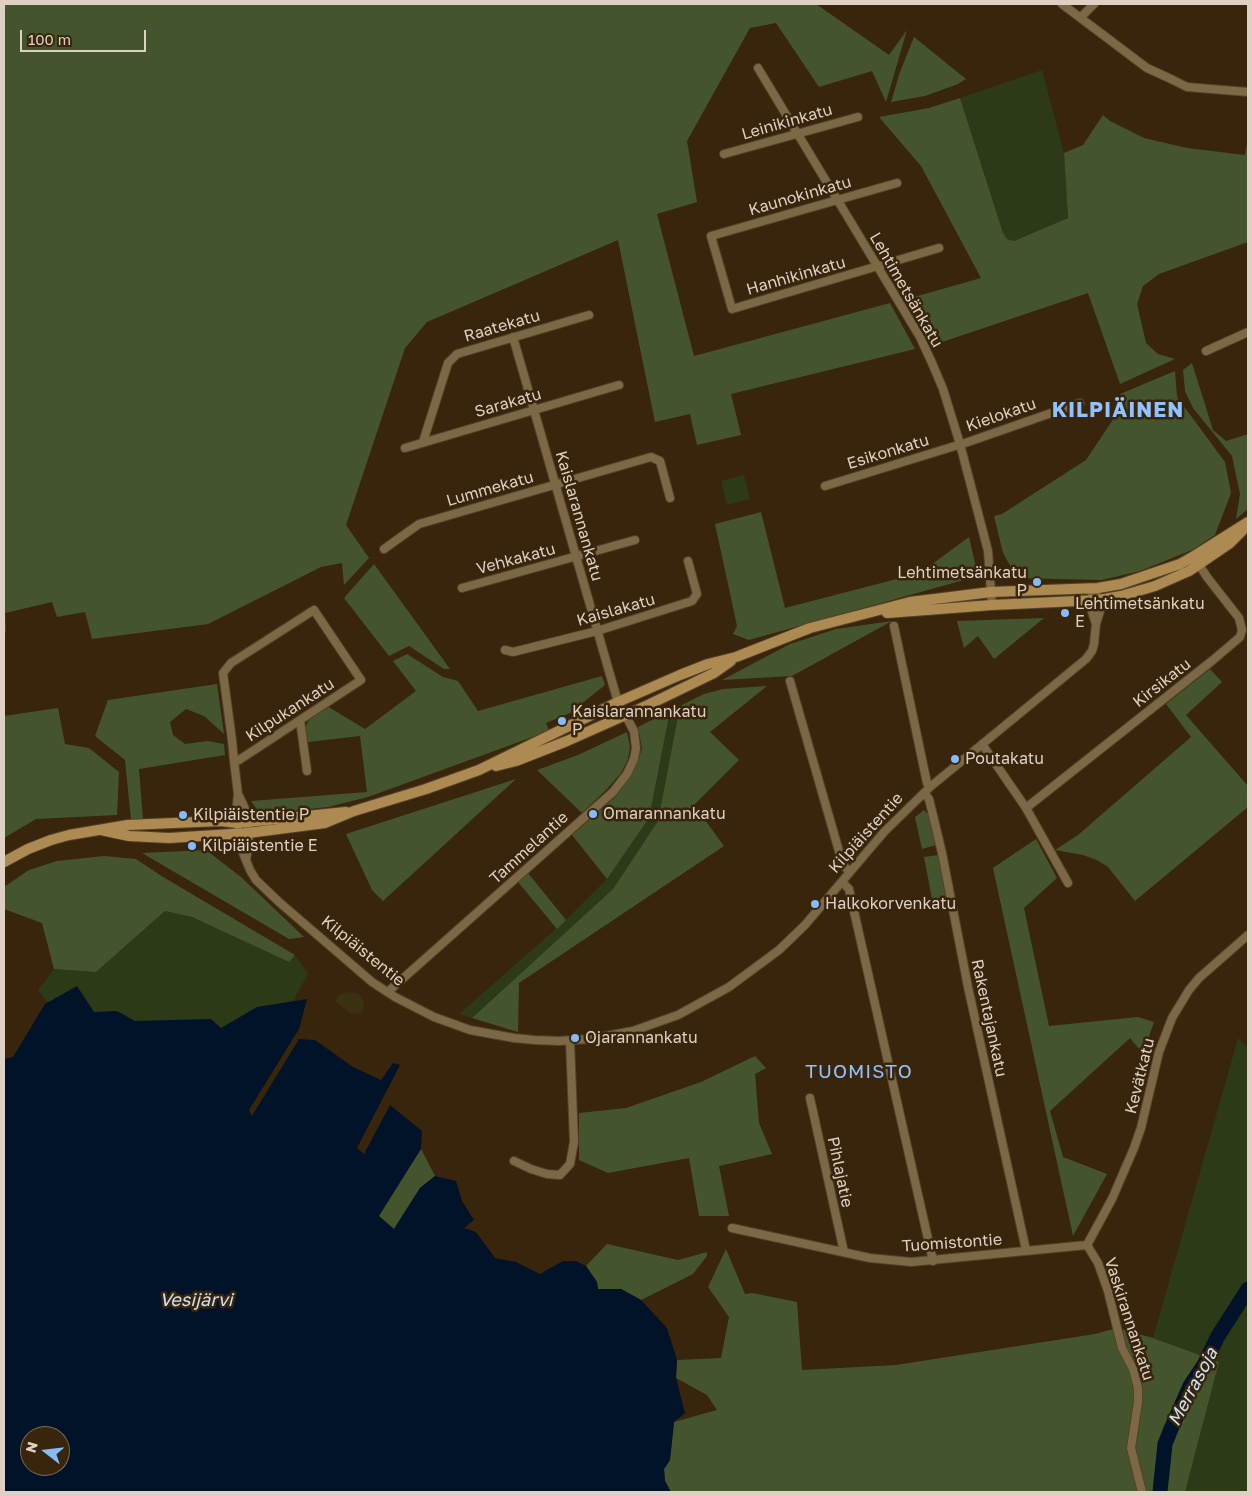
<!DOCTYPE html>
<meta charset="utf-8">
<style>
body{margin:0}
#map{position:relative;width:1252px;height:1496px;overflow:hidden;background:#39250c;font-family:"Golos Text",sans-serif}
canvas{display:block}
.frame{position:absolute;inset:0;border:5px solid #ded1c3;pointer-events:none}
.north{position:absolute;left:20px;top:1426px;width:50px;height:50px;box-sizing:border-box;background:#39250c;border:1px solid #7b6a55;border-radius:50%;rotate:286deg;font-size:14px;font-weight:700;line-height:20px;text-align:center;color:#ded1c3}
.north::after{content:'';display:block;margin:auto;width:18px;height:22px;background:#85bbfb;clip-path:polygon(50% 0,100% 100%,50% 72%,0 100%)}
.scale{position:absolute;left:20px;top:30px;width:126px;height:22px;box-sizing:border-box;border:2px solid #ded1c3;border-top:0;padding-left:6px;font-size:15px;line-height:18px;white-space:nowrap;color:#ded1c3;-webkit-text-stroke:4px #39250c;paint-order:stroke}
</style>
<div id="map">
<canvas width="1252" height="1496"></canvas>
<div class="frame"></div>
<div class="north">N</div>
<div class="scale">100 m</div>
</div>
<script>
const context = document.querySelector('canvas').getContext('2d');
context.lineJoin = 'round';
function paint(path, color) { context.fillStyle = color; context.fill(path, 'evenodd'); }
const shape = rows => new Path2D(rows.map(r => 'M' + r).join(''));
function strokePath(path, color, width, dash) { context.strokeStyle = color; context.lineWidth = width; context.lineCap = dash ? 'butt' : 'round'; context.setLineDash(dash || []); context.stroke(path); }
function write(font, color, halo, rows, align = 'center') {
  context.font = font + ' "Golos Text",sans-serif'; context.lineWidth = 5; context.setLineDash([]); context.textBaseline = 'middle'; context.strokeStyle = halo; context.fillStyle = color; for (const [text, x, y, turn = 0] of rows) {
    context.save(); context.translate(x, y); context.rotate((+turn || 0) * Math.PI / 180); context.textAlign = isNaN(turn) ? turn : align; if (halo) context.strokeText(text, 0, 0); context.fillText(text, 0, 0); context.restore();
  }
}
const green = shape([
 [1042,70,1064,153,1068,218,1014,241,1007,239,1003,233,960,98],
 [744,475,750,499,727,505,721,481],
 [680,706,658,821,613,889,472,1018,459,1014,566,920,607,879,649,818,670,711],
 [165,911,192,917,289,962,295,955,308,974,293,1001,293,1013,259,1064,48,1003,38,990,54,969,96,972],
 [1238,1038,1248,1048,1248,1492,1185,1492,1219,1362,1153,1338]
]);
const forest = shape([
 [4,4,816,4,889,55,907,30,886,102,872,71,819,87,776,23,750,28,687,141,697,202,657,214,694,356,890,303,915,349,731,394,741,435,697,445,690,414,655,422,618,240,427,322,405,348,346,525,369,558,344,585,342,563,321,567,208,624,92,639,85,612,57,617,52,602,5,613,6,632,4,633],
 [914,37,966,79,958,84,925,96,891,102,900,72],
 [960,98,1003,233,1007,239,1014,241,1068,218,1064,153,1083,145,1103,115,1110,121,1144,138,1187,148,1245,155,1248,138,1248,242,1159,274,1143,286,1137,304,1146,343,1158,354,1175,359,1120,384,1088,293,939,343,914,297,981,278,921,166,879,117,929,108],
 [1192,363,1213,430,1226,441,1248,434,1248,509,1236,519,1240,494,1232,456,1193,408,1185,391,1183,370],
 [1175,371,1177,397,1225,462,1231,493,1215,535,1192,550,1140,571,1102,580,1017,578,1003,553,994,516,1002,514,1086,460,1122,406,1120,394],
 [761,512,785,608,920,573,969,537,978,576,749,640,733,634,737,626,715,524],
 [374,564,450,669,444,669,409,646,389,656,344,598],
 [1044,618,994,659,978,636,964,648,957,621],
 [892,621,792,676,722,680,790,644,836,629],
 [407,654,443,677,458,681,478,711,602,676,605,685,570,713,546,723,549,731,368,797,328,807,263,814,255,807,251,801,367,792,360,736,308,742,305,727,311,717,327,706,365,729,416,691,393,661],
 [1210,669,1222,682,1186,715,1248,786,1248,807,1135,901,1108,867,1097,860,1083,855,1055,850,1078,835,1191,737,1166,704],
 [217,684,224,734,204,716,186,709,170,722,173,735,185,744,208,741,224,744,225,755,139,769,143,819,131,820,125,760,95,736,108,700],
 [767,686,710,732,739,760,694,805,724,846,519,983,518,1032,472,1018,613,889,658,821,680,706,704,694,723,689],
 [58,708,65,744,89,748,119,772,117,815,36,819,4,838,4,714,4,716],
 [670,711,649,818,607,879,572,835,616,796,630,777,638,761,642,748,638,727],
 [627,732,630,747,628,759,621,773,607,789,582,813,537,770,578,755],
 [516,779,383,901,372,890,346,834],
 [924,810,930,816,936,845,922,849,915,817],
 [1036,839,1057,878,1024,908,1049,1026,1138,1017,1154,1022,1143,1054,1130,1038,1050,1111,1063,1157,1107,1174,1073,1236,993,868],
 [206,850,241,877,304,937,289,939,142,853],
 [938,855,947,903,933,904,924,857],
 [104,856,136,859,163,877,295,955,289,962,192,917,165,911,96,972,54,969,42,923,4,909,4,887,29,870,57,861],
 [528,873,566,920,557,929,518,882],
 [755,1056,766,1068,755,1074,759,1123,772,1154,719,1166,729,1216,699,1216,689,1158,608,1173,579,1160,579,1113,626,1108,701,1082],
 [421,1149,435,1176,420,1188,394,1229,378,1216],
 [607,1244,678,1260,707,1252,707,1256,693,1274,641,1300,621,1289,598,1289,597,1282,586,1266],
 [726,1249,745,1294,752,1293,797,1302,802,1370,896,1365,1095,1334,1117,1328,1153,1338,1219,1362,1185,1492,671,1492,665,1481,664,1469,670,1460,674,1422,717,1410,707,1395,676,1378,677,1360,721,1358,729,1317,708,1287]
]);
const sand = shape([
 [346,992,358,993,363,999,364,1008,362,1013,351,1014,335,1001,339,995]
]);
const water = shape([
 [77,986,94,1012,117,1011,135,1021,211,1019,221,1028,257,1007,307,999,299,1029,249,1110,252,1116,299,1039,315,1040,353,1067,381,1080,393,1063,400,1065,357,1148,364,1154,390,1105,422,1131,421,1149,379,1216,394,1229,420,1188,435,1176,456,1181,462,1201,474,1220,464,1228,476,1232,495,1258,516,1262,540,1274,563,1261,576,1261,586,1266,597,1282,598,1289,621,1289,641,1300,667,1328,677,1360,676,1378,685,1413,674,1422,670,1460,664,1469,665,1481,671,1492,4,1492,4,1059,13,1057,45,1004],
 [30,1436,60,1436,60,1466,30,1466]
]);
const river = shape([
 [1160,1492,1165,1444,1171,1429,1190,1386,1204,1365,1218,1336,1248,1289]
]);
const street = shape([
 [1062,4,1147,68,1171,79,1187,87,1248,92],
 [1081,17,1094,4],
 [758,68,920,337,932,363,943,389,960,444,988,551,992,605],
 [724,154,858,117],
 [897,183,711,236,732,309,939,248],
 [1206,351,1248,332],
 [423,442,448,363,457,354,589,315],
 [405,448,619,385],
 [825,486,968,442,1080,403],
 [384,549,419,524,651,457,660,461,670,498],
 [462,588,635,540],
 [1092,597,1092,612,1096,624],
 [894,626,927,783,930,787],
 [505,650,513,652,597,631,692,601,697,594,688,561],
 [790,681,843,865,850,872],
 [300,720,307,771],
 [982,744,1026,808,1068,883],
 [234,761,239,760,361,680,314,610,231,663,223,673,232,740,234,761,238,794,237,804,239,843,250,870,256,880,279,902,372,982,395,997,434,1017,470,1030,514,1038,534,1040,559,1041,590,1039,633,1031,678,1015,729,987,779,950,805,925,884,832,930,787,1086,659,1092,651,1094,644,1096,624,1100,611,1099,600,1097,595,1087,589],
 [924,793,929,799,942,853,968,987,1026,1250],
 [238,794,247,813,249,842,246,860],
 [1026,808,1213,660,1240,637,1242,630,1239,618,1207,577,1196,560],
 [842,882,849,889,933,1261],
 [389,993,391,989,613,792,627,774,634,759,636,748,634,731,618,702,613,685,513,337],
 [810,1098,844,1252],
 [514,1161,531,1169,547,1174,560,1175,570,1164,574,1142,570,1041],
 [732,1228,870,1258,911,1262,1087,1245],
 [1087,1245,1112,1199,1134,1148,1141,1128,1159,1052,1172,1018,1189,990,1199,978,1248,935],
 [1087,1245,1098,1263,1108,1291,1122,1348,1133,1369,1138,1388,1138,1402,1131,1448,1142,1492]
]);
const secondary = shape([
 [887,613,992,605,1099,600,1121,596,1155,586,1189,571,1230,543,1246,527],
 [496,766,516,761,567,741,648,705,714,673,731,661],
 [101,830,129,836,169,838,248,833,325,823,354,811,426,789,479,770,618,702,680,675,708,664,736,657,810,628,910,602,991,592,1098,588,1121,584,1180,564,1194,556,1248,522],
 [4,862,28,849,51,840,69,835,128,825,220,821,238,823,346,812]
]);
const markers = [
 [1037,582,5,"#85bbfb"],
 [1065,613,5,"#85bbfb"],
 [562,721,5,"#85bbfb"],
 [955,759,5,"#85bbfb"],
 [593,814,5,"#85bbfb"],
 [183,815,5,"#85bbfb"],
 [192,846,5,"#85bbfb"],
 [815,904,5,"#85bbfb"],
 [575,1038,5,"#85bbfb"]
];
const streetNames = [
 ["Leinikinkatu",787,122,-16],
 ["Kaunokinkatu",800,196,-16],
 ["Hanhikinkatu",796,276,-16],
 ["Lehtimetsänkatu",906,290,60],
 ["Raatekatu",502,326,-16],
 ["Sarakatu",508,403,-16],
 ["Kielokatu",1001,415,-19],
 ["Esikonkatu",888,452,-17],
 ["Lummekatu",490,489,-16],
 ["Kaislarannankatu",579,516,74],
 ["Vehkakatu",516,559,-15],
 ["Kaislakatu",616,610,-16],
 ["Kirsikatu",1162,683,-38],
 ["Kilpukankatu",290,710,-33],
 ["Kilpiäistentie",866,833,-48],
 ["Tammelantie",529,848,-42],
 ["Kilpiäistentie",363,951,39],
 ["Rakentajankatu",989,1018,78],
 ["Kevätkatu",1140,1076,-76],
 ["Pihlajatie",840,1172,78],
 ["Tuomistontie",952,1243,-4],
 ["Vaskirannankatu",1129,1319,72]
];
const poiNames = [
 ["Lehtimetsänkatu",1027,573,"right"],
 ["P",1027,591,"right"],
 ["Lehtimetsänkatu",1075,604],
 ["E",1075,622],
 ["Kaislarannankatu",572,712],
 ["P",572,730],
 ["Poutakatu",965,759],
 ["Omarannankatu",603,814],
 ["Kilpiäistentie P",193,815],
 ["Kilpiäistentie E",202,846],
 ["Halkokorvenkatu",825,904],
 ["Ojarannankatu",585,1038]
];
const waterNames = [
 ["Vesijärvi",196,1300],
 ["Merrasoja",1193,1387,-62]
];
const quarterNames = [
 ["TUOMISTO",859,1072]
];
const districtNames = [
 ["KILPIÄINEN",1118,410]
];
paint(green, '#2c3a18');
paint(forest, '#44552d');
paint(sand, '#393110');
paint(water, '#001328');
strokePath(river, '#001328', 15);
strokePath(street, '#534129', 10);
strokePath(secondary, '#534129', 12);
strokePath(street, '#7d6846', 8);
strokePath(secondary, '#ac8a52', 10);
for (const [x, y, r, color] of markers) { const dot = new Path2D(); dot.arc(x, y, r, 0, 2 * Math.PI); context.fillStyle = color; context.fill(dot); strokePath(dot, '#39250c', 2); }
write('16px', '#ded1c3', '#39250c', streetNames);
write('16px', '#ded1c3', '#39250c', poiNames, 'left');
write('italic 18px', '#cde2f8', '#39250c', waterNames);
context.letterSpacing = '1px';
write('19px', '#90c2fe', '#39250c', quarterNames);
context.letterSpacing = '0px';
context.letterSpacing = '1px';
write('bold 21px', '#90c2fe', '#39250c', districtNames);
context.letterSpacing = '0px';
</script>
